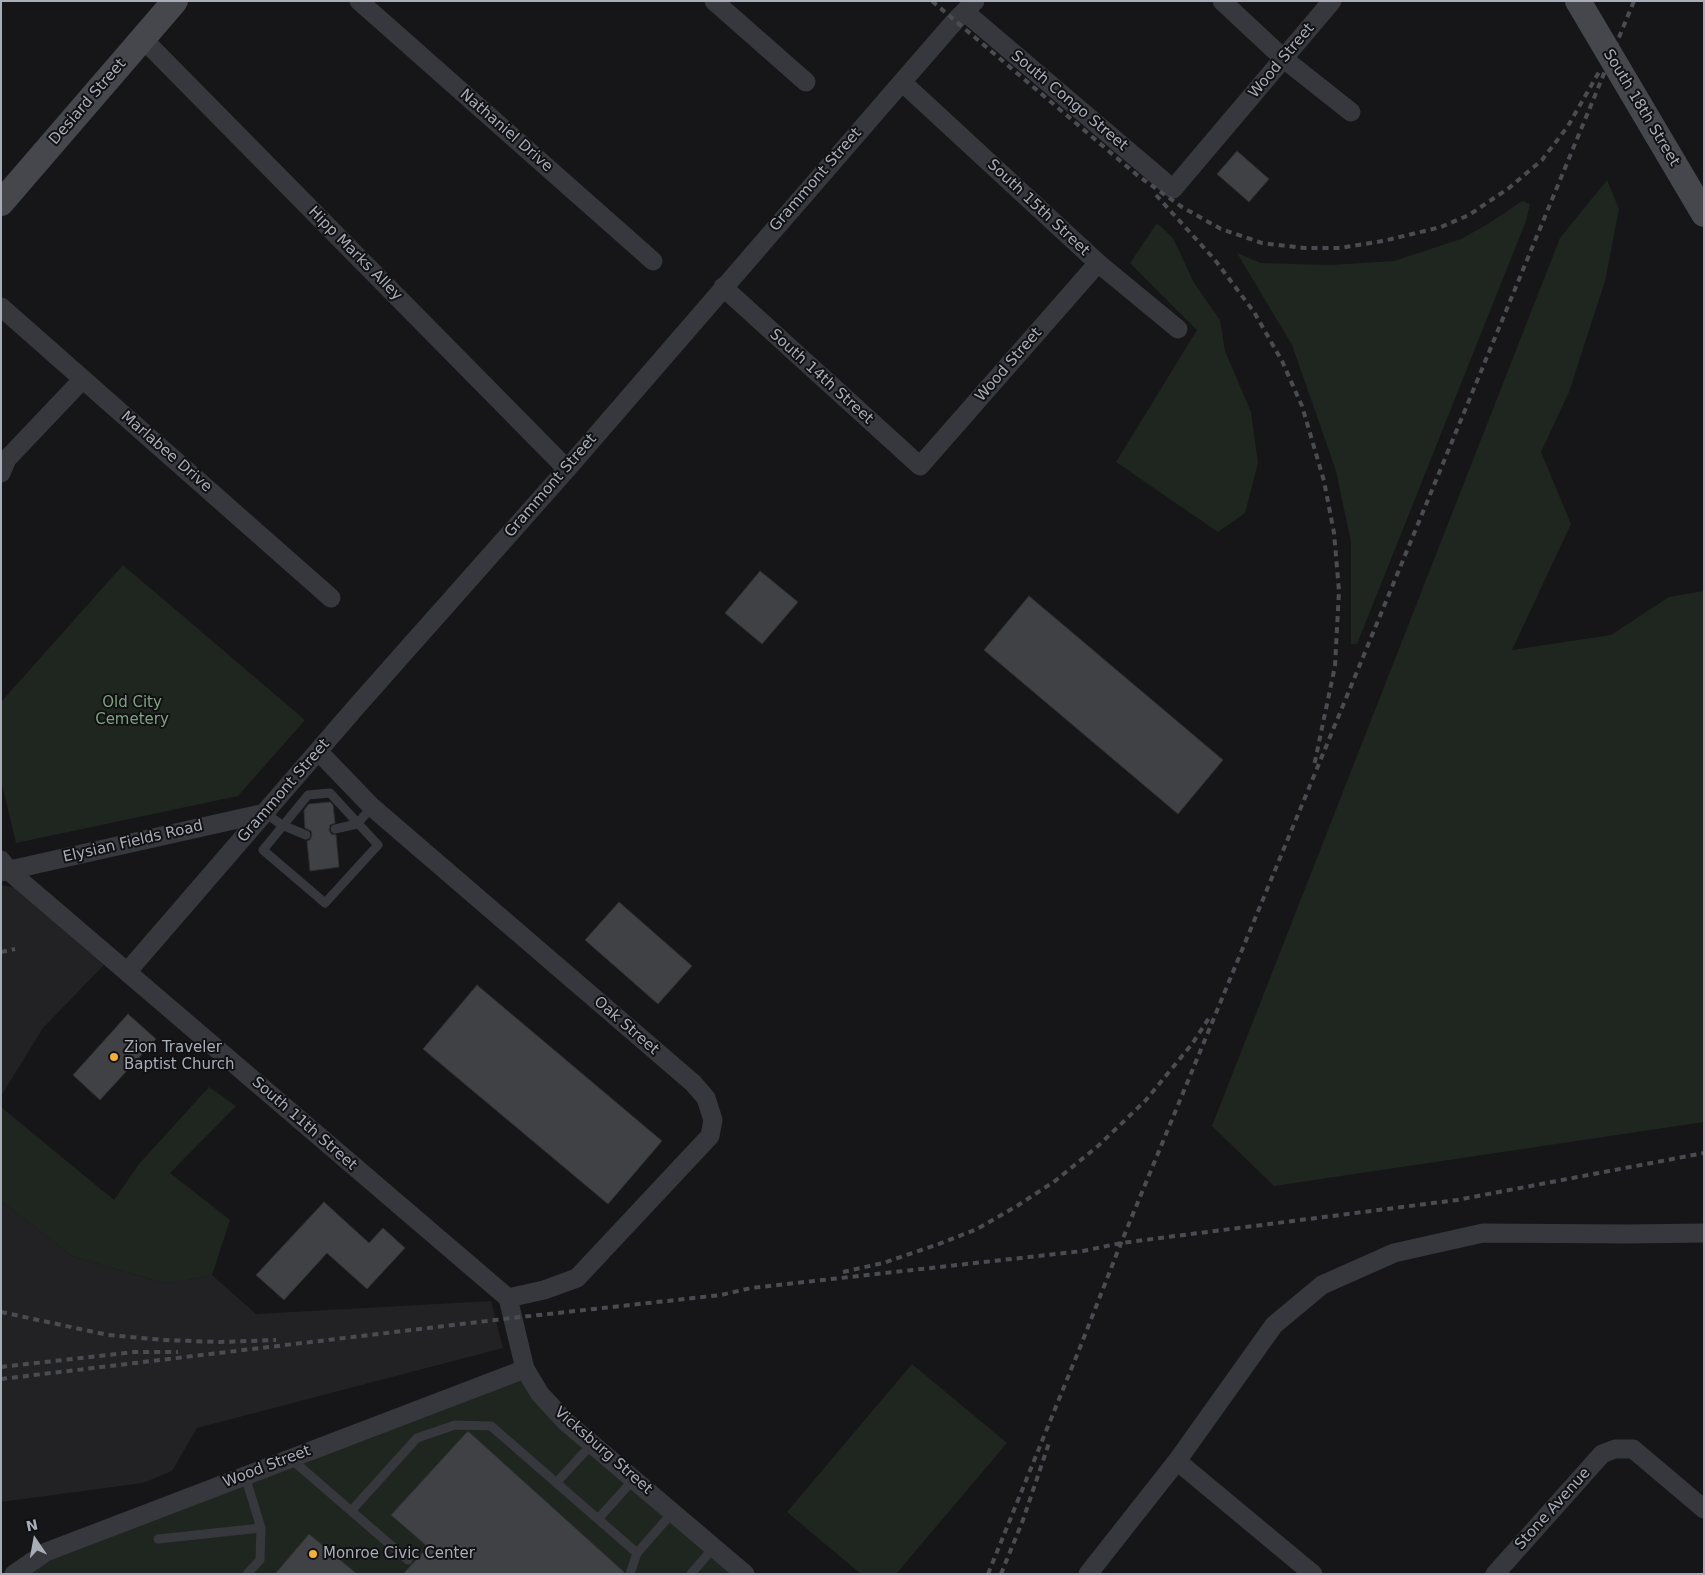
<!DOCTYPE html>
<style>
body{margin:0}
#map{position:relative;width:1705px;height:1575px;overflow:hidden;background:#161618;font-family:"DejaVu Sans",sans-serif}
canvas{display:block}
.frame{position:absolute;inset:0;border:2px solid #a8adb8;pointer-events:none}
.north{position:absolute;left:10px;top:1515px;width:50px;height:50px;-webkit-text-stroke:4px #111113;paint-order:stroke;rotate:348deg;font-size:14px;font-weight:700;line-height:20px;text-align:center;color:#a8adb8}
.north::after{content:'';display:block;margin:auto;width:18px;height:22px;background:#a8adb8;clip-path:polygon(50% 0,100% 100%,50% 72%,0 100%)}
</style>
<div id="map">
<canvas width="1705" height="1575"></canvas>
<div class="frame"></div>
<div class="north">N</div>
</div>
<script>
const context = document.querySelector('canvas').getContext('2d');
context.lineJoin = 'round';
function paint(path, color) { context.fillStyle = color; context.fill(path, 'evenodd'); }
const shape = rows => new Path2D(rows.map(r => 'M' + r).join(''));
function strokePath(path, color, width, dash) { context.strokeStyle = color; context.lineWidth = width; context.lineCap = dash ? 'butt' : 'round'; context.setLineDash(dash || []); context.stroke(path); }
function write(font, color, halo, rows, align = 'center') {
  context.font = font + ' "DejaVu Sans",sans-serif'; context.lineWidth = 4; context.setLineDash([]); context.textBaseline = 'middle'; context.strokeStyle = halo; context.fillStyle = color; for (const [text, x, y, turn = 0] of rows) {
    context.save(); context.translate(x, y); context.rotate((+turn || 0) * Math.PI / 180); context.textAlign = isNaN(turn) ? turn : align; if (halo) context.strokeText(text, 0, 0); context.fillText(text, 0, 0); context.restore();
  }
}
const built = shape([
 [1,885,16,888,23,894,104,965,43,1028,1,1096],
 [1,1201,72,1256,167,1284,212,1275,256,1314,491,1301,503,1348,197,1428,172,1471,143,1483,1,1502]
]);
const green = shape([
 [1607,180,1619,209,1605,281,1569,392,1541,452,1571,524,1512,650,1611,635,1669,597,1704,591,1704,1122,1274,1186,1212,1126,1560,238],
 [1522,201,1530,204,1526,221,1357,644,1351,644,1351,542,1336,471,1292,345,1237,253,1261,263,1330,265,1394,261,1461,239,1488,224],
 [1157,223,1173,238,1194,283,1220,320,1225,351,1251,412,1258,463,1245,513,1218,532,1116,462,1197,330,1130,263],
 [123,565,305,720,238,796,16,843,1,781,1,702],
 [209,1087,236,1106,170,1173,230,1220,212,1275,167,1284,72,1256,1,1201,1,1107,114,1200,139,1164],
 [912,1364,1007,1443,896,1574,861,1574,787,1512],
 [525,1369,540,1394,745,1574,14,1574]
]);
const building = shape([
 [1237,151,1269,179,1249,202,1217,174,1237,151],
 [760,571,798,602,762,644,725,613,760,571],
 [1029,596,1223,760,1178,814,984,650,1029,596],
 [330,802,333,805,335,823,330,825,329,830,331,834,336,835,339,867,310,871,307,841,310,840,312,835,311,831,305,828,304,810,309,804,330,802],
 [619,902,692,966,658,1004,585,940,619,902],
 [477,985,662,1141,608,1204,423,1049,477,985],
 [128,1014,156,1039,100,1100,73,1075,128,1014],
 [324,1202,369,1243,383,1228,405,1248,367,1289,327,1253,284,1300,256,1275,324,1202],
 [467,1432,469,1432,624,1572,624,1574,403,1574,428,1547,391,1515,467,1432],
 [309,1534,357,1574,275,1574,309,1534]
]);
const lane = shape([
 [330,793,378,845,325,903,263,850,308,795,330,793],
 [265,813,282,825,306,835],
 [335,829,357,824,372,807],
 [291,1459,408,1560],
 [245,1476,261,1528,260,1560,247,1574],
 [556,1483,592,1444],
 [351,1511,417,1438,455,1425,491,1426,637,1553,673,1512],
 [598,1519,634,1479],
 [158,1539,261,1528],
 [630,1574,637,1553],
 [691,1574,714,1547]
]);
const street = shape([
 [359,1,653,261],
 [714,1,806,82],
 [1222,1,1284,59,1351,112],
 [965,12,1173,189,1332,1],
 [143,39,567,469],
 [902,82,1098,263,1178,329],
 [723,287,920,466,1098,263],
 [1,307,331,598],
 [1,473,7,459,83,379],
 [318,751,372,807,693,1083,706,1098,713,1120,710,1136,577,1278,544,1290,508,1298],
 [1,860,9,871,508,1298],
 [1,872,265,813],
 [127,972,356,707,567,469,902,82,955,21,975,1],
 [508,1298,525,1369,540,1394,566,1422,745,1574],
 [1177,1461,1313,1574],
 [14,1574,46,1552,525,1369],
 [1088,1574,1177,1461,1274,1325,1322,1285,1394,1253,1483,1233,1627,1234,1704,1233],
 [1495,1574,1602,1454,1615,1449,1633,1449,1704,1509]
]);
const secondary = shape([
 [1,203,175,1]
]);
const rail = shape([
 [932,1,1137,175,1182,207,1221,229,1262,243,1304,248,1340,248,1383,241,1441,227,1469,215,1509,188,1542,160,1568,126,1599,72],
 [1156,195,1215,260,1254,312,1282,361,1302,406,1324,481,1334,533,1339,591,1335,666,1314,766],
 [1,952,15,949],
 [843,1272,883,1263,939,1244,977,1229,1017,1206,1055,1181,1098,1146,1146,1100,1192,1044,1209,1018],
 [1,1312,108,1335,163,1340,220,1342,276,1340],
 [1,1367,134,1352,178,1352],
 [1,1379,512,1318,721,1295,751,1288,1083,1251,1121,1243,1457,1200,1704,1153],
 [988,1574,1081,1345,1121,1243,1634,1],
 [1001,1574,1023,1520,1050,1440]
]);
const secondaryBridge = shape([
 [1578,1,1704,214]
]);
const markers = [
 [114,1057,5,"#f2b134"],
 [313,1554,5,"#f2b134"]
];
const streetNames = [
 ["Wood Street",1282,61,-50],
 ["South Congo Street",1069,101,40],
 ["Desiard Street",88,102,-49],
 ["South 18th Street",1641,108,59],
 ["Nathaniel Drive",506,131,41],
 ["Grammont Street",816,180,-49],
 ["South 15th Street",1038,208,43],
 ["Hipp Marks Alley",355,254,45],
 ["Wood Street",1009,365,-49],
 ["South 14th Street",821,377,42],
 ["Marlabee Drive",166,452,41],
 ["Grammont Street",551,486,-49],
 ["Grammont Street",284,791,-49],
 ["Elysian Fields Road",133,842,-13],
 ["Oak Street",626,1026,41],
 ["South 11th Street",304,1124,41],
 ["Vicksburg Street",603,1451,41],
 ["Wood Street",267,1467,-21],
 ["Stone Avenue",1553,1509,-48]
];
const parkNames = [
 ["Old City",132,703],
 ["Cemetery",132,720]
];
const poiNames = [
 ["Zion Traveler",124,1048],
 ["Baptist Church",124,1065],
 ["Monroe Civic Center",323,1554]
];
paint(built, '#222225');
paint(green, '#1e261f');
paint(building, '#404145');
strokePath(building, '#303034', 1);
strokePath(lane, '#37383d', 9);
strokePath(street, '#37383d', 19);
strokePath(secondary, '#45474d', 26);
strokePath(rail, '#4a4c52', 4, [6, 5]);
strokePath(secondaryBridge, '#45474d', 26);
for (const [x, y, r, color] of markers) { const dot = new Path2D(); dot.arc(x, y, r, 0, 2 * Math.PI); context.fillStyle = color; context.fill(dot); strokePath(dot, '#111113', 2); }
write('15px', '#a8adb8', '#111113', streetNames);
write('15px', '#7fa381', '#111113', parkNames);
write('15px', '#a8adb8', '#111113', poiNames, 'left');
</script>
